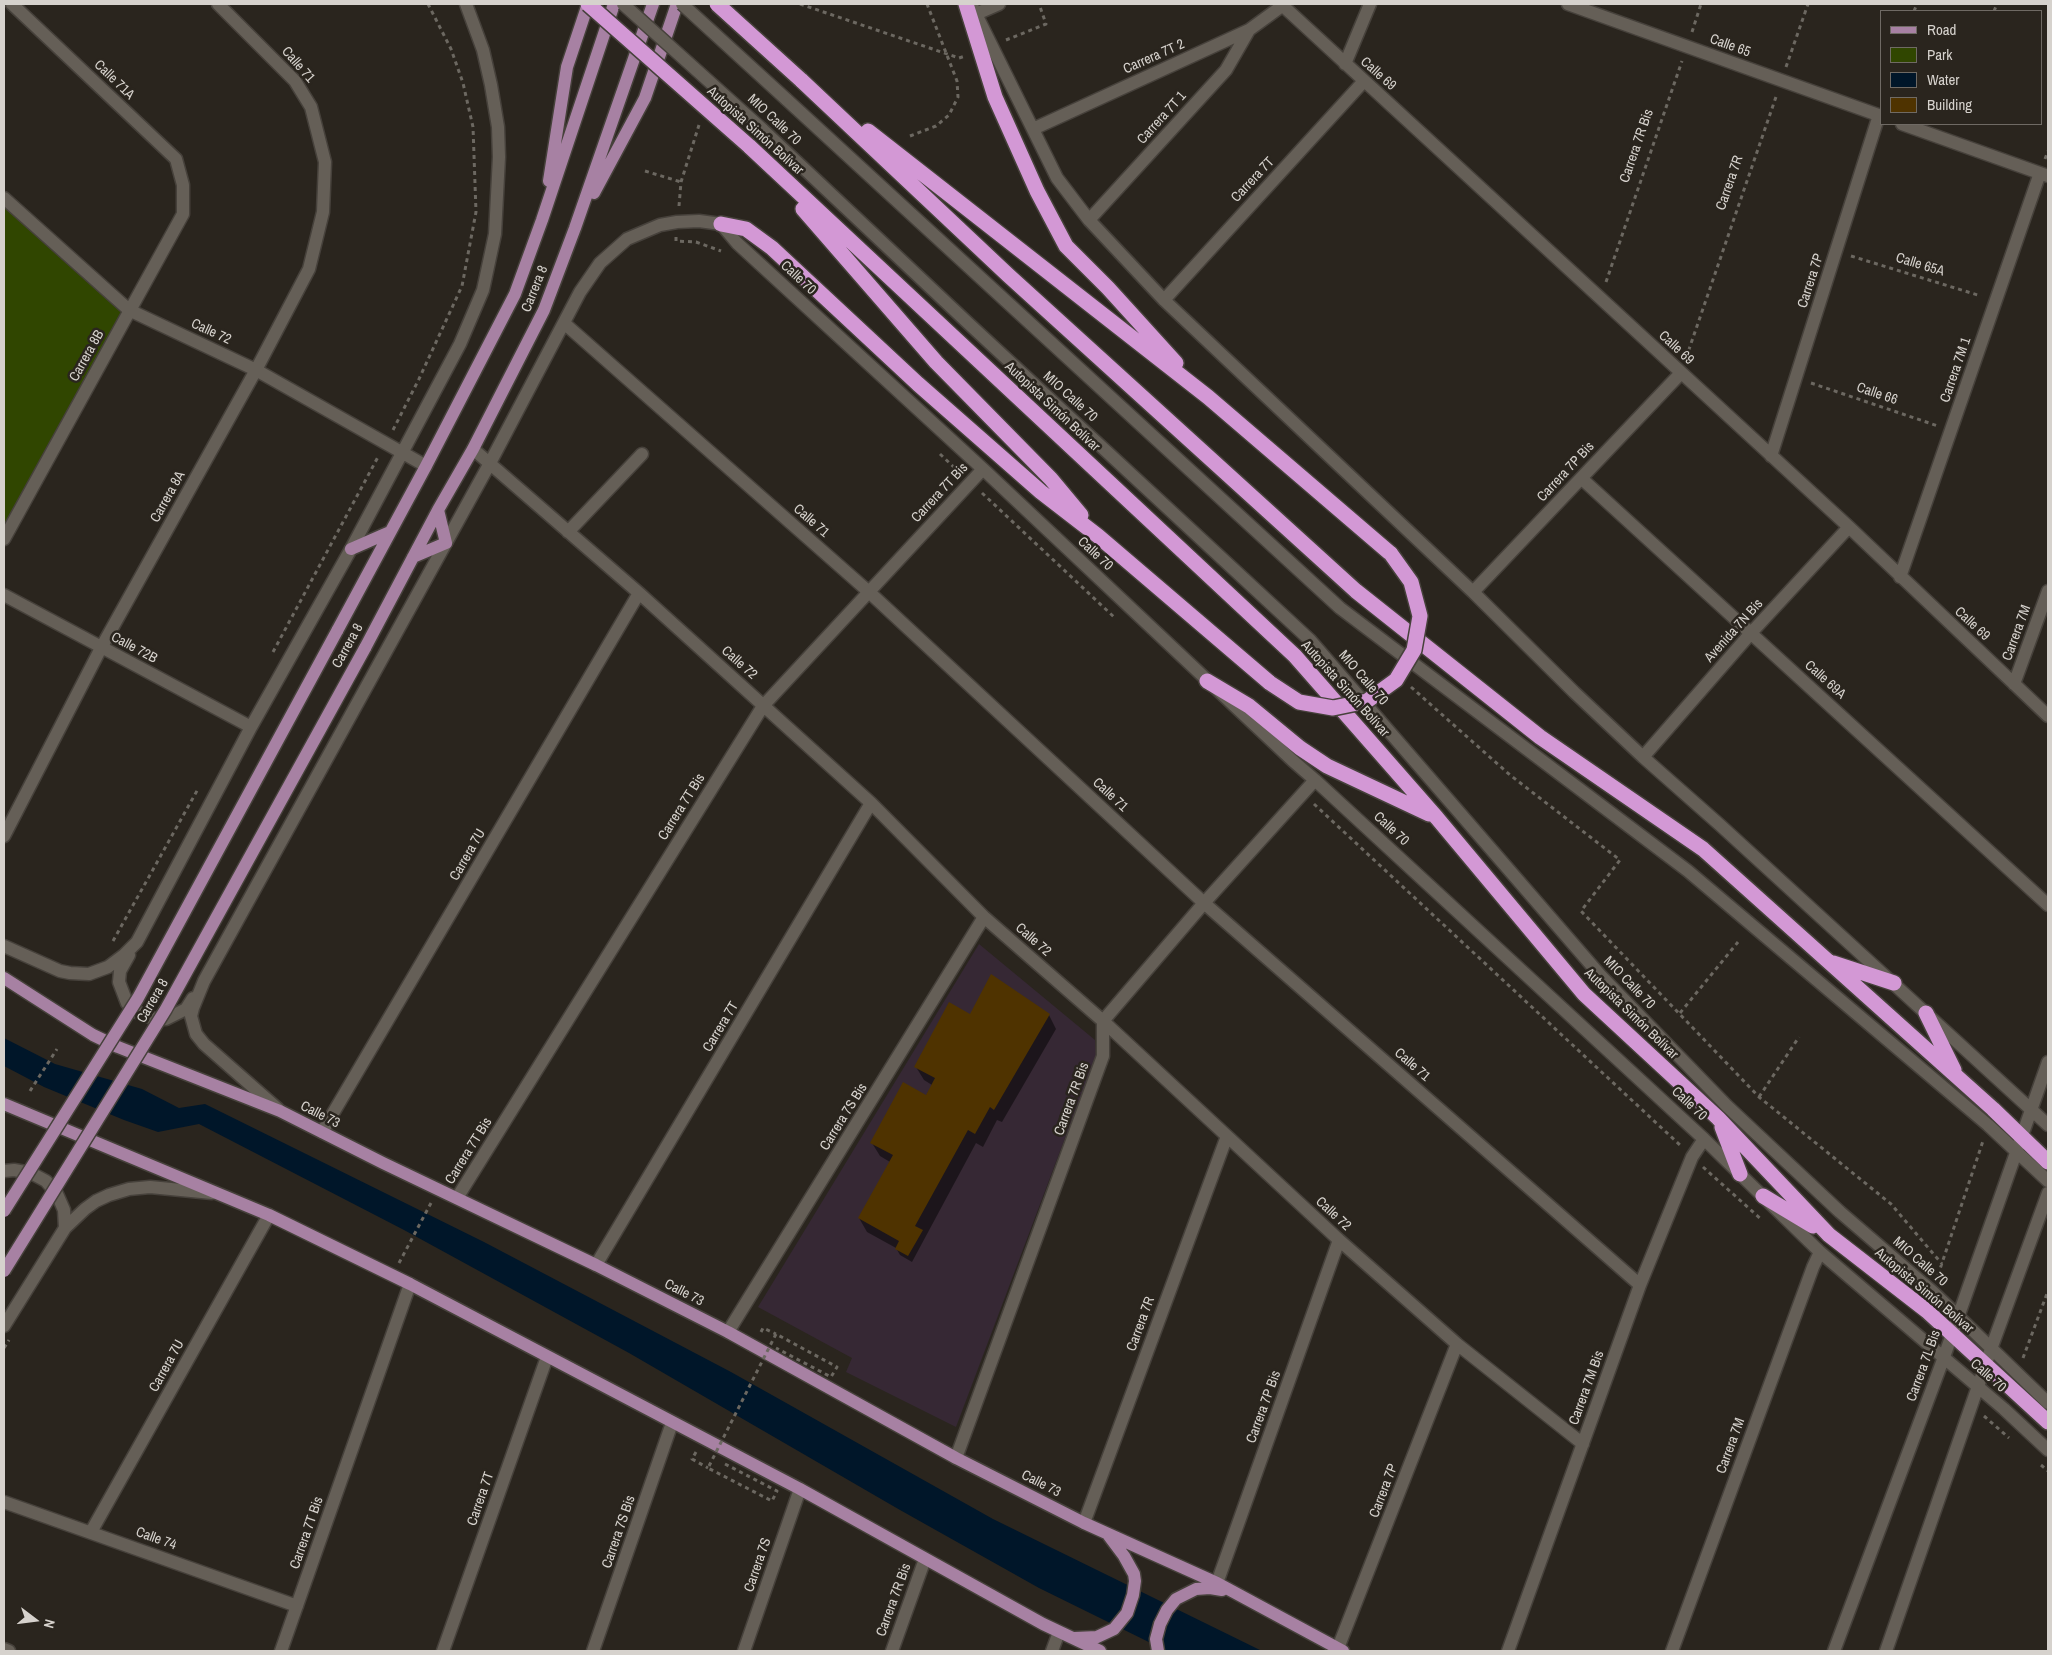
<!DOCTYPE html>
<meta charset="utf-8">
<style>
body{margin:0}
#map{position:relative;width:2052px;height:1655px;overflow:hidden;background:#2a251e;font-family:"Archivo Narrow",sans-serif}
canvas{display:block}
.frame{position:absolute;inset:0;border:5px solid #d6d2cd;pointer-events:none}
.legend{position:absolute;left:1880px;top:10px;width:162px;height:115px;box-sizing:border-box;background:#2a251e;border:1px solid #6f6a64;margin:0;padding:6px 9px;list-style:none;font-size:15px;color:#d6d2cd}
.legend li{display:flex;align-items:center;gap:10px;height:25px}
.legend b{width:25px;border:1px solid #6f6a64}
.north{position:absolute;left:10px;top:1595px;width:50px;height:50px;-webkit-text-stroke:4px #2a251e;paint-order:stroke;rotate:105deg;font-size:14px;font-weight:700;line-height:20px;text-align:center;color:#d6d2cd}
.north::after{content:'';display:block;margin:auto;width:18px;height:22px;background:#d6d2cd;clip-path:polygon(50% 0,100% 100%,50% 72%,0 100%)}
</style>
<div id="map">
<canvas width="2052" height="1655"></canvas>
<div class="frame"></div>
<ul class="legend">
<li><b style="height:6px;background:#a781a3"></b>Road</li>
<li><b style="height:14px;background:#304600"></b>Park</li>
<li><b style="height:14px;background:#001629"></b>Water</li>
<li><b style="height:14px;background:#4f3300"></b>Building</li>
</ul>
<div class="north">N</div>
</div>
<script>
const context = document.querySelector('canvas').getContext('2d');
context.lineJoin = 'round';
function paint(path, color) { context.fillStyle = color; context.fill(path, 'evenodd'); }
const shape = rows => new Path2D(rows.map(r => 'M' + r).join(''));
function strokePath(path, color, width, dash) { context.strokeStyle = color; context.lineWidth = width; context.lineCap = dash ? 'butt' : 'round'; context.setLineDash(dash || []); context.stroke(path); }
function write(font, color, halo, rows, align = 'center') {
  context.font = font + ' "Archivo Narrow",sans-serif'; context.lineWidth = 5; context.setLineDash([]); context.textBaseline = 'middle'; context.strokeStyle = halo; context.fillStyle = color; for (const [text, x, y, turn = 0] of rows) {
    context.save(); context.translate(x, y); context.rotate((+turn || 0) * Math.PI / 180); context.textAlign = isNaN(turn) ? turn : align; if (halo) context.strokeText(text, 0, 0); context.fillText(text, 0, 0); context.restore();
  }
}
const education = shape([
 [979,944,1095,1040,1096,1056,956,1427,846,1372,852,1358,758,1307]
]);
const green = shape([
 [4,199,129,310,4,539]
]);
const water = shape([
 [4,1038,55,1064,142,1089,179,1108,205,1104,484,1242,731,1372,993,1519,1262,1651,1167,1651,1039,1588,900,1510,629,1353,404,1230,199,1124,158,1132,124,1120,44,1087,4,1066]
]);
const shadow = shape([
 [971,1015,1049,1015,1056,1029,1002,1122,997,1120,983,1147,976,1143,912,1262,900,1255,896,1248,867,1232,859,1218,890,1162,880,1156,872,1143,926,1096,932,1085,924,1080,916,1067]
]);
const building = shape([
 [991,974,1050,1014,994,1110,990,1107,975,1134,968,1130,915,1226,923,1230,908,1256,895,1249,899,1241,858,1218,893,1155,870,1143,903,1082,926,1095,935,1078,914,1067,949,1002,970,1014]
]);
const path = shape([
 [800,4,959,58,965,56],
 [1914,11,1917,4],
 [1994,11,1997,4],
 [1692,32,1701,4],
 [1006,40,1046,24,1039,4],
 [1786,67,1808,4],
 [910,136,936,126,949,115,958,97,957,81,927,4],
 [2045,159,2048,151],
 [645,171,681,182],
 [679,206,681,182,699,125],
 [676,237,676,241,696,242,721,251],
 [1851,256,1981,296],
 [1606,282,1682,61],
 [1686,358,1777,94],
 [1811,383,1938,426],
 [393,430,419,379,462,286,476,212,473,127,463,83,451,49,428,4],
 [940,454,959,472],
 [982,493,1114,617],
 [273,652,378,457],
 [1411,687,1510,775,1620,860,1581,911,1759,1097,1891,1204,1942,1264],
 [1314,804,1681,1146],
 [113,941,198,789],
 [1680,1013,1738,942],
 [30,1091,57,1049],
 [1759,1097,1799,1037],
 [1703,1167,1762,1220],
 [399,1263,431,1203],
 [1938,1275,1983,1141],
 [761,1332,763,1328,776,1334],
 [4,1348,9,1340],
 [2023,1358,2048,1291],
 [1984,1416,2009,1438],
 [696,1452,692,1459,708,1468],
 [2041,1465,2048,1471]
]);
const minor = shape([
 [1281,4,1849,527,2048,716],
 [1568,4,1881,116],
 [972,6,1057,178,1089,220,1164,300,1473,592,1574,692,1643,757,1720,825,2048,1125],
 [976,14,999,4],
 [1345,64,1370,4],
 [786,99,1340,608,1688,871,1988,1125,2048,1181],
 [1902,124,2048,176],
 [762,129,968,323,1310,640,1600,975,1727,1106,1840,1212,1933,1292,2048,1403],
 [1033,129,1249,30,1282,6],
 [4,198,129,310,256,370,426,466],
 [1089,220,1226,70,1249,30],
 [1164,300,1364,81],
 [564,323,869,592,1204,903,1640,1285],
 [473,449,639,593,871,803,984,917,1103,1021,1339,1240,1457,1344,1583,1444],
 [1771,456,1879,115],
 [1581,478,2048,905],
 [568,532,642,454],
 [4,539,183,214,183,185,176,159,12,4],
 [1900,577,2040,173],
 [1473,592,1681,373],
 [4,595,251,727],
 [2014,684,2048,591],
 [1643,757,1751,633,1849,527],
 [4,836,101,648,256,370,309,269,323,212,325,162,311,107,295,81,218,4],
 [4,946,60,971,70,973,89,974,108,967,124,955,137,942,251,727,351,549,460,344,483,290,495,234,499,157,498,127,491,85,483,50,466,4],
 [129,955,120,971,119,982,127,1003,134,1011,155,1019,166,1019,186,1009,193,998],
 [278,1109,204,1044,196,1034,191,1016,193,1008,204,981,490,463,580,292,600,263,627,239,660,225,677,222,699,221,721,224,737,243,983,469,1292,760,1315,780,1704,1139,1820,1252,2004,1409,2048,1450],
 [322,1132,639,593],
 [4,1171,14,1170,31,1173,46,1181,57,1194,64,1210,65,1228],
 [457,1198,763,706,983,469],
 [596,1265,871,803],
 [4,1326,65,1228,85,1209,96,1201,109,1195,129,1189,150,1187,212,1193],
 [728,1332,984,917],
 [956,1458,1103,1056,1103,1021,1204,903,1315,780],
 [4,1502,297,1606],
 [1084,1523,1227,1136],
 [91,1532,269,1215],
 [1217,1583,1339,1240],
 [1338,1648,1457,1344],
 [4,1649,9,1651],
 [281,1651,410,1284],
 [443,1651,547,1357],
 [593,1651,672,1423],
 [744,1651,800,1489],
 [892,1651,925,1559],
 [1052,1651,1059,1632],
 [1508,1651,1640,1285,1692,1157,1704,1139],
 [1672,1651,1813,1267,1820,1252],
 [1834,1651,1944,1357,2048,1062],
 [1886,1651,1991,1349,2048,1193]
]);
const major = shape([
 [549,181,567,67,588,4],
 [594,193,645,98,677,4],
 [351,549,390,532],
 [413,557,446,543,438,510],
 [337,631,426,466,515,294,542,220,614,4],
 [365,648,438,510,473,449,544,310,575,228,653,4],
 [4,978,93,1035,118,1047,280,1111,383,1163,596,1265,728,1332,956,1458,1084,1523,1217,1583,1343,1651],
 [4,1104,269,1215,410,1284,800,1489,1043,1624,1100,1651],
 [1075,1638,1097,1637,1114,1629,1127,1613,1133,1595,1135,1581,1134,1574,1124,1556,1109,1536],
 [1158,1651,1156,1639,1160,1624,1167,1610,1176,1599,1196,1589,1210,1588,1222,1590]
]);
const highway = shape([
 [966,4,995,97,1037,191,1066,246,1108,288,1176,363],
 [801,80,1008,275,1356,591,1540,737,1703,849,1993,1109,2048,1162],
 [868,131,1208,397,1391,554],
 [749,146,1295,656,1437,818,1584,994,1718,1118,1829,1235,1927,1311,2048,1422],
 [803,209,936,362,1051,479,1081,515],
 [721,224,746,229,772,248,918,384,1041,492,1098,536,1270,683],
 [1207,681,1249,706,1300,748,1327,766,1429,814],
 [1833,963,1894,983],
 [1926,1013,1954,1070],
 [1722,1127,1740,1174],
 [1763,1196,1813,1226]
]);
const pathBridge = shape([
 [725,1464,777,1491,772,1501,708,1468,776,1334,837,1367,831,1377,776,1348]
]);
const minorBridge = shape([
 [623,4,762,129],
 [682,4,786,99]
]);
const majorBridge = shape([
 [4,1211,138,998,337,631],
 [4,1271,166,1009,365,648]
]);
const highwayBridge = shape([
 [588,4,749,146],
 [717,4,801,80],
 [1270,683,1299,702,1333,708,1367,701,1396,680,1414,650,1420,616,1411,582,1391,554]
]);
const streetNames = [
 ["Calle 65",1730,46,20],
 ["Carrera 7T 2",1154,57,-24],
 ["Calle 71",298,65,49],
 ["Calle 69",1378,74,42],
 ["Calle 71A",114,80,44],
 ["Carrera 7T 1",1162,118,-48],
 ["MIO Calle 70",774,120,43],
 ["Autopista Simón Bolívar",755,131,42],
 ["Carrera 7R Bis",1637,146,-71],
 ["Carrera 7T",1253,180,-47],
 ["Carrera 7R",1730,183,-71],
 ["Calle 65A",1920,265,17],
 ["Calle 70",798,278,43],
 ["Carrera 7P",1811,281,-72],
 ["Carrera 8",535,289,-68],
 ["Calle 72",211,332,25],
 ["Calle 69",1676,348,43],
 ["Carrera 8B",87,356,-61],
 ["Carrera 7M 1",1956,370,-71],
 ["Calle 66",1877,394,19],
 ["MIO Calle 70",1070,397,42],
 ["Autopista Simón Bolívar",1052,407,43],
 ["Carrera 7P Bis",1566,472,-47],
 ["Carrera 7T Bis",940,493,-47],
 ["Carrera 8A",168,497,-61],
 ["Calle 71",811,521,41],
 ["Calle 70",1095,554,43],
 ["Calle 69",1972,624,43],
 ["Avenida 7N Bis",1734,631,-48],
 ["Carrera 7M",2017,633,-70],
 ["Carrera 8",348,646,-61],
 ["Calle 72B",134,648,28],
 ["Calle 72",739,663,42],
 ["MIO Calle 70",1363,678,49],
 ["Calle 69A",1825,680,42],
 ["Autopista Simón Bolívar",1345,689,48],
 ["Calle 71",1110,795,43],
 ["Carrera 7T Bis",682,807,-58],
 ["Calle 70",1391,829,43],
 ["Carrera 7U",468,855,-60],
 ["Calle 72",1033,940,41],
 ["MIO Calle 70",1629,983,46],
 ["Carrera 8",153,1001,-60],
 ["Autopista Simón Bolívar",1631,1014,44],
 ["Carrera 7T",721,1027,-59],
 ["Calle 71",1412,1065,41],
 ["Carrera 7R Bis",1072,1099,-70],
 ["Calle 70",1689,1104,43],
 ["Calle 73",320,1115,27],
 ["Carrera 7S Bis",844,1117,-58],
 ["Carrera 7T Bis",469,1151,-58],
 ["Calle 72",1333,1214,43],
 ["MIO Calle 70",1920,1262,41],
 ["Autopista Simón Bolívar",1924,1291,40],
 ["Calle 73",684,1293,27],
 ["Carrera 7R",1141,1324,-70],
 ["Carrera 7U",167,1366,-61],
 ["Carrera 7L Bis",1924,1366,-70],
 ["Calle 70",1988,1376,41],
 ["Carrera 7M Bis",1587,1388,-70],
 ["Carrera 7P Bis",1264,1407,-70],
 ["Carrera 7M",1731,1446,-70],
 ["Calle 73",1041,1484,27],
 ["Carrera 7P",1384,1491,-69],
 ["Carrera 7T",481,1499,-71],
 ["Carrera 7S Bis",619,1532,-71],
 ["Carrera 7T Bis",307,1533,-71],
 ["Calle 74",156,1539,20],
 ["Carrera 7S",758,1565,-71],
 ["Carrera 7R Bis",894,1600,-70]
];
paint(education, '#362834');
paint(green, '#304600');
paint(water, '#001629');
paint(shadow, '#0007');
paint(building, '#4f3300');
strokePath(minor, '#46413b', 15);
strokePath(major, '#46413b', 15);
strokePath(highway, '#46413b', 18);
strokePath(path, '#6c6861', 3, [4, 4]);
strokePath(minor, '#655f57', 12);
strokePath(major, '#a781a3', 12);
strokePath(highway, '#d398d5', 15);
strokePath(minorBridge, '#46413b', 15, []);
strokePath(majorBridge, '#46413b', 15, []);
strokePath(highwayBridge, '#46413b', 18, []);
strokePath(pathBridge, '#6c6861', 3, [4, 4]);
strokePath(minorBridge, '#655f57', 12);
strokePath(majorBridge, '#a781a3', 12);
strokePath(highwayBridge, '#d398d5', 15);
write('14px', '#d6d2cd', '#2a251e', streetNames);
</script>
